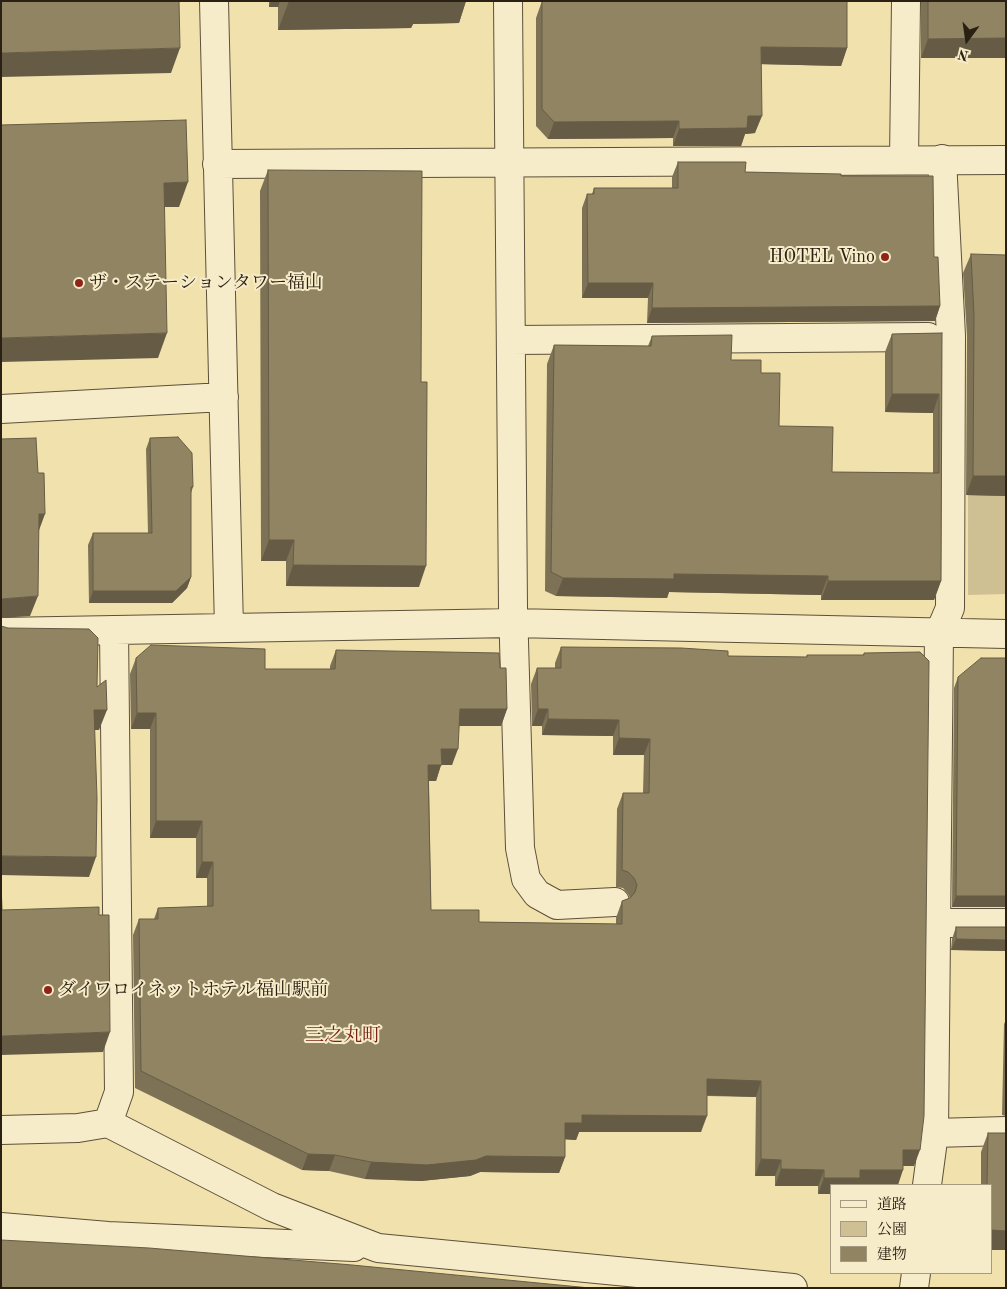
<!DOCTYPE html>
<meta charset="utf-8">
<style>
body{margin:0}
#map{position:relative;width:1007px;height:1289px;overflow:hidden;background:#f1e1ad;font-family:"Old Standard TT","Noto Serif JP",serif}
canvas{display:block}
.frame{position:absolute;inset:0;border:2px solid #2a2013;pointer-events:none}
.legend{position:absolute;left:830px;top:1184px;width:162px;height:90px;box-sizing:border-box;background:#f6ecca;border:1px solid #a49a81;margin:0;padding:6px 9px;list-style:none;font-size:15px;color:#2a2013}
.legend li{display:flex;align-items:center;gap:10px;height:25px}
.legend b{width:25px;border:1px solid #a49a81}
.north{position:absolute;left:942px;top:15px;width:50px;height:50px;-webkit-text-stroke:4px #f6ecca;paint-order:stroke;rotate:194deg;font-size:14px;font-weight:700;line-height:20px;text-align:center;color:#2a2013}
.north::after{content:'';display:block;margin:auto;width:18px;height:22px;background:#2a2013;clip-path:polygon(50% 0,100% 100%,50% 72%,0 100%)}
</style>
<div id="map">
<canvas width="1007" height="1289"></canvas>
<div class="frame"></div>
<ul class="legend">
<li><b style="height:6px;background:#f6ecca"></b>道路</li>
<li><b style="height:14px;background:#cfc093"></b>公園</li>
<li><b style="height:14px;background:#918463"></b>建物</li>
</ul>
<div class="north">N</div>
</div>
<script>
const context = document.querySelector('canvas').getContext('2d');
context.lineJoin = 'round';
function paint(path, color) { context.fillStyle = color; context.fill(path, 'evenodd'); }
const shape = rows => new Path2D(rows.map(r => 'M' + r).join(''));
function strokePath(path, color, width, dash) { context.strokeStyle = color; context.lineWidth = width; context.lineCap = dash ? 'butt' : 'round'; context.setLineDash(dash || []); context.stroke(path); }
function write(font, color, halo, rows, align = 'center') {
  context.font = font + ' "Old Standard TT","Noto Serif JP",serif'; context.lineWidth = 4; context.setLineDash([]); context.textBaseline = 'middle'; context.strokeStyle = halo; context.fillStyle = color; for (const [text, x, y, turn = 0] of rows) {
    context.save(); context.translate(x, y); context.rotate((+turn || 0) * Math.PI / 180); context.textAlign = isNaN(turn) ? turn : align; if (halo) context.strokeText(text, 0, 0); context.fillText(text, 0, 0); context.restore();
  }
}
const green = shape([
 [968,473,1006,473,1006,594,968,595]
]);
const minor = shape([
 [214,1,229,628,513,623,1006,634],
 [508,1,513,607,520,848,526,879,537,894,557,905,615,902],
 [904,160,906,1],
 [217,164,1006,160],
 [512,340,928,337],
 [1,409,224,397],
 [1,632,229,628],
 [936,923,1006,923],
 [108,1123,119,1092,114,630],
 [1,1130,78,1128,108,1123,272,1207,378,1248,793,1288],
 [934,1133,1006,1131],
 [927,1185,934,1133,939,634,950,608,951,336,942,159],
 [1,1227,108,1236,354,1247],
 [914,1288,916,1273]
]);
const wall = shape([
 [269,1,466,1,459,23,413,24,411,28,278,30,278,7,269,7],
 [542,1,847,48,841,66,761,64,755,133,745,134,741,146,673,146,673,138,548,139,536,126,536,18],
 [921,1,1006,1,1006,58,921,58],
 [678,162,745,172,841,176,934,257,940,306,935,321,647,323,648,298,582,298,582,208,587,194,592,194,594,188,672,188,672,177],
 [268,170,421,382,419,587,286,586,286,561,261,561,260,191],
 [971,254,1006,496,966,495,967,336,963,273],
 [942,333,941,581,934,600,821,600,821,595,669,592,667,598,556,596,545,591,547,364,554,345,648,346,652,336,731,360,761,373,779,426,832,472,933,473,933,413,885,412,885,352,892,334],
 [150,438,193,487,191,493,191,577,187,588,172,603,89,603,88,545,93,533,148,533,146,449],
 [561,647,728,656,806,657,807,655,863,655,864,653,914,1166,903,1166,831,1185,818,1194,818,1186,775,1186,775,1176,755,1176,756,1097,707,1096,701,1132,579,1132,576,1140,565,1139,565,1157,559,1173,480,1172,470,1176,421,1181,365,1179,329,1171,302,1170,135,1088,133,935,139,919,154,919,158,908,207,907,207,878,196,878,196,838,150,838,150,729,131,729,130,674,136,658,265,669,330,669,330,666,336,650,500,668,507,709,501,726,459,726,452,765,441,765,436,781,429,781,431,910,479,922,616,924,616,918,622,901,630,898,628,894,623,888,616,887,617,809,623,793,643,793,644,755,613,755,613,736,542,735,542,726,532,726,531,684,537,668,555,668,555,663],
 [1006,658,1006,907,952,907,954,688,958,677],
 [956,927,1006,927,1006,951,951,950,952,939],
 [1006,1020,1006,1116,1002,1115,1004,1024],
 [988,1133,1006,1133,1006,1250,991,1250,991,1185,981,1185,981,1152]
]);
const shadedWall = shape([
 [271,1,280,1,278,7,269,7],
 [289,1,466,1,459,23,413,24,411,28,278,30],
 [1006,38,1006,58,921,58,928,39],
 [761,47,847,48,841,66,755,64],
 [180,48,171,73,1,77,1,53],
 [748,116,762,116,755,133,745,134,741,146,673,146,679,129],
 [679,121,673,138,548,139,554,122],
 [188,182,179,207,155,207,164,183],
 [588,283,653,283,648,298,582,298],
 [940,306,935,321,647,323,652,308],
 [167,333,158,358,1,362,1,338],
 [892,394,939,394,933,413,885,412],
 [973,476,1006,476,1006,496,966,495],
 [39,514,45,514,38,533],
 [269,540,294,540,286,561,261,561],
 [293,565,426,566,419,587,286,586],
 [674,574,828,576,821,595,669,592,667,598,556,596,563,578],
 [191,577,187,588,172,603,89,603,93,591],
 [828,581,941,581,934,600,821,600],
 [38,596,30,616,1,618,1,599],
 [460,709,507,709,501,726,454,726],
 [538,709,548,709,542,726,532,726],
 [94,710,107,710,99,730,87,730],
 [137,713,156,713,150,729,131,729],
 [548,719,619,720,613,736,542,735],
 [619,738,650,739,644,755,613,755],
 [441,749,458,749,452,765,441,765,436,781,422,781,428,765],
 [156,821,202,821,196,838,150,838],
 [1,856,96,857,89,877,1,875],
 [202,862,213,862,207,878,196,878],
 [956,896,1006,896,1006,907,952,907],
 [956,939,1006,940,1006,951,951,950],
 [110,1032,103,1052,1,1055,1,1036],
 [707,1079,761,1081,756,1097,701,1095],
 [582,1115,707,1116,701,1132,579,1132,576,1140,559,1139,565,1123],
 [903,1150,920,1150,914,1166,897,1166],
 [308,1154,335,1155,329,1171,302,1170],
 [486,1156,565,1157,559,1173,480,1172,470,1176,421,1181,365,1179,371,1162],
 [761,1159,781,1160,775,1176,755,1176],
 [781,1169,824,1170,818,1186,775,1186],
 [860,1170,903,1170,898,1185,831,1185,831,1194,818,1194,824,1178],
 [991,1230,1006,1231,1006,1250,991,1250]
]);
const building = shape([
 [1,1,179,1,180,48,1,53,1,1],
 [542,1,847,1,847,48,761,47,762,116,748,116,747,128,679,129,679,121,554,122,542,109,542,1],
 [928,1,1006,1,1006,38,928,39,928,1],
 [186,120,188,182,164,183,167,333,1,338,1,125,186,120],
 [678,162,746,162,745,172,841,174,841,176,933,176,934,257,938,257,940,306,652,308,653,283,588,283,587,194,594,194,594,188,678,188,678,162],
 [268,170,422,171,421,382,427,382,426,566,293,565,294,540,269,540,268,170],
 [971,254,1006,255,1006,476,973,476,974,316,971,254],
 [942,333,941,581,828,581,828,576,674,574,674,579,563,578,551,572,554,345,651,346,652,336,732,335,731,360,761,360,761,373,780,373,779,426,833,427,832,472,939,473,939,394,892,394,892,334,942,333],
 [178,437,192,453,193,487,191,487,191,577,176,591,93,591,93,533,152,533,150,438,178,437],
 [36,438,38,473,44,473,45,514,39,514,38,596,1,599,1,439,36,438],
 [1,626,8,628,89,629,98,638,97,687,106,680,107,710,94,710,97,798,96,857,1,856,1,626],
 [151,645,265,649,265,669,335,669,336,650,499,653,500,668,506,668,507,709,460,709,458,749,441,749,442,765,428,765,431,910,479,910,479,922,622,924,622,901,630,898,635,892,637,885,634,878,628,872,622,870,623,793,649,793,650,739,619,738,619,720,548,719,548,709,538,709,537,668,561,668,561,647,681,648,728,651,728,656,807,657,807,655,864,655,864,653,920,652,929,661,924,1116,920,1150,903,1150,903,1170,860,1170,860,1178,824,1178,824,1170,781,1169,781,1160,761,1159,761,1081,707,1079,707,1116,582,1115,582,1123,565,1123,565,1157,486,1156,476,1160,427,1165,371,1162,335,1155,308,1154,141,1071,139,919,158,919,158,908,213,906,213,862,202,862,202,821,156,821,156,713,137,713,136,658,151,645],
 [981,658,1006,658,1006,896,956,896,958,677,981,658],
 [1,883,2,910,99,907,99,915,109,915,110,1032,1,1036,1,883],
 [956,927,1006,927,1006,940,956,939,956,927],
 [988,1133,1006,1133,1006,1231,991,1230,991,1185,987,1185,988,1133],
 [1,1240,149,1248,352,1265,590,1288,1,1288,1,1240]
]);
const markers = [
 [885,257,5,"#8f2418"],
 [79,283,5,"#8f2418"],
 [48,990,5,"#8f2418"]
];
const poiNames = [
 ["HOTEL Vino",875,257,"right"],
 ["ザ・ステーションタワー福山",89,283],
 ["ダイワロイネットホテル福山駅前",58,990]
];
const neighbourhoodNames = [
 ["三之丸町",343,1036]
];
paint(green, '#cfc093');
strokePath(minor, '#5c503a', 30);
strokePath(minor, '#f6ecca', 28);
paint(wall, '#7d7255');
paint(shadedWall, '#665c45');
paint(building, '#918463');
strokePath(building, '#665c45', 1);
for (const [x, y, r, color] of markers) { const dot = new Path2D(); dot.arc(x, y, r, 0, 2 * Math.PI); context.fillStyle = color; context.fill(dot); strokePath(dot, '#f6ecca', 2); }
write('18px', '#2a2013', '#f6ecca', poiNames, 'left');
write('19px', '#7a1f14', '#f6ecca', neighbourhoodNames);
</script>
